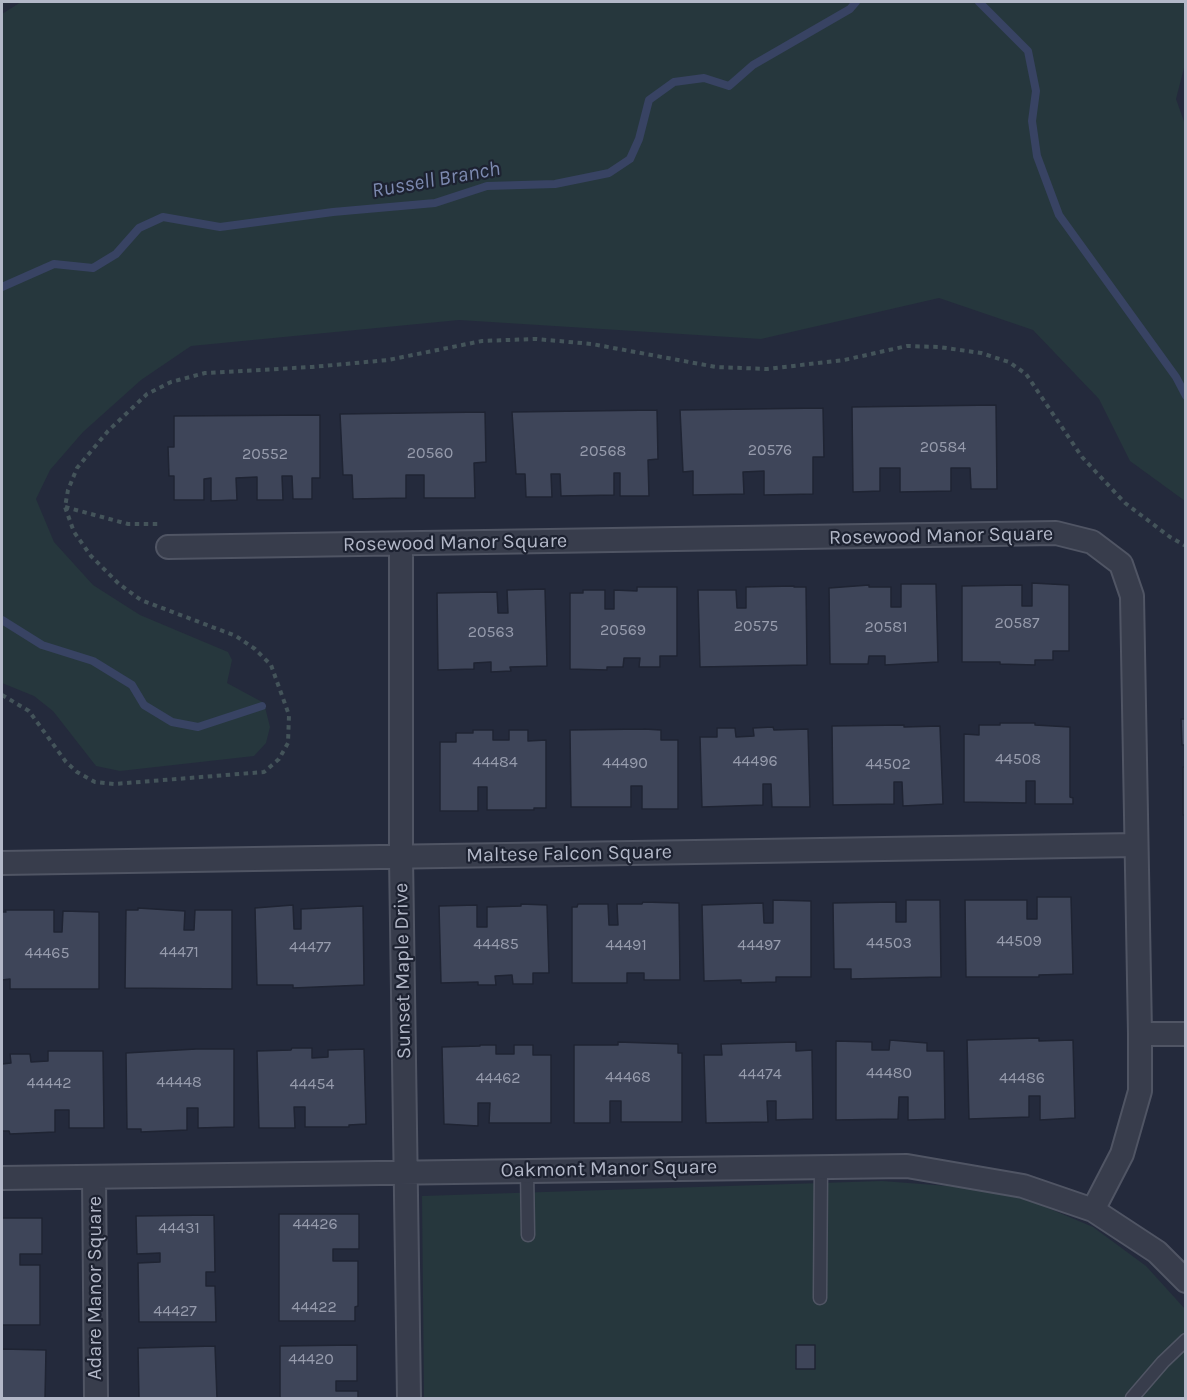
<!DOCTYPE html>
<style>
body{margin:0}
#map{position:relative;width:1187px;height:1400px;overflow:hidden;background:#242a3c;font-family:Karla,sans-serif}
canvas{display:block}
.frame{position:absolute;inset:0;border:3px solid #b3b8c8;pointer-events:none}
</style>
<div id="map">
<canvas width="1187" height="1400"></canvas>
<div class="frame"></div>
</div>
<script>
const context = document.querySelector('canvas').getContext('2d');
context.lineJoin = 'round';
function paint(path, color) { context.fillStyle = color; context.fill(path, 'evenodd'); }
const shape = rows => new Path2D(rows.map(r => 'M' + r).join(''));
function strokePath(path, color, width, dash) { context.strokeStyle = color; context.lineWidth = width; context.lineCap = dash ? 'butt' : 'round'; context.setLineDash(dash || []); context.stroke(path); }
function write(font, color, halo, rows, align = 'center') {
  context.font = font + ' Karla,sans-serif'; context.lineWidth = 4.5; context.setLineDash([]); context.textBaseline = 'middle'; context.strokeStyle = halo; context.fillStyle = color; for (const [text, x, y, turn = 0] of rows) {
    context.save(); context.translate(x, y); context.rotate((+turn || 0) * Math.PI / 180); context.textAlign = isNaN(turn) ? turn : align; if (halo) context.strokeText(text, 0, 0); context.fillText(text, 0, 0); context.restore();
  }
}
const green = shape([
 [21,2,1185,2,1185,64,1176,99,1186,127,1185,501,1130,461,1099,399,1033,330,939,298,761,339,459,320,191,346,141,380,83,432,50,470,36,499,54,542,93,585,140,615,228,652,232,660,227,683,264,703,270,727,266,743,254,756,120,771,96,766,53,711,34,696,2,683,2,14],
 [882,1181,974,1188,1029,1200,1093,1227,1146,1266,1185,1309,1185,1398,424,1398,422,1196]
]);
const stream = shape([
 [979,2,1028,51,1036,91,1032,121,1037,156,1059,215,1176,377,1186,396],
 [2,287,54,264,93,268,116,254,139,228,163,217,220,227,333,212,435,203,487,186,555,184,609,173,630,159,639,139,649,100,674,82,704,78,729,86,753,65,850,9,856,2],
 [2,620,42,645,93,661,132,685,144,705,172,722,198,727,262,706]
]);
const building = shape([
 [996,405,997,489,971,489,970,468,951,468,951,491,900,492,900,468,880,468,880,491,853,492,852,407,996,405],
 [823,408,824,457,813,457,813,494,764,495,764,471,743,472,744,494,693,495,693,471,683,472,680,410,823,408],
 [657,410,658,459,648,460,649,496,620,496,620,473,614,473,614,495,561,496,560,474,551,474,552,497,526,497,525,474,516,474,512,412,657,410],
 [485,412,486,462,474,463,475,498,424,498,424,475,406,475,406,498,353,499,352,475,343,475,340,414,485,412],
 [320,415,320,478,312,478,312,499,293,499,292,476,282,476,283,500,257,500,257,477,236,478,237,500,211,501,211,478,204,479,204,500,174,500,174,476,169,476,168,447,174,447,174,416,320,415],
 [1032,583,1069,585,1069,651,1053,651,1053,660,1035,660,1035,665,1000,664,1000,662,962,662,962,586,1022,585,1022,606,1032,606,1032,583],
 [901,584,936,584,938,662,885,665,885,656,869,656,868,664,830,664,829,588,869,585,869,587,891,587,891,607,901,607,901,584],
 [794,586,794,587,806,587,807,665,700,667,698,590,736,590,737,608,746,608,746,587,794,586],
 [637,587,677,587,677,656,660,656,660,667,639,667,640,658,624,658,623,667,607,667,607,670,570,669,570,593,583,593,583,590,605,590,605,609,614,609,614,590,637,591,637,587],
 [545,589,547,666,510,667,511,671,491,672,491,662,474,663,474,669,438,670,437,593,497,592,498,613,508,613,507,590,545,589],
 [1181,719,1186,719,1186,745,1182,745,1181,719],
 [1000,723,1035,723,1035,725,1070,727,1070,797,1073,798,1073,804,1035,804,1035,781,1026,781,1026,803,964,802,964,734,979,735,979,725,1000,725,1000,723],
 [904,725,904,727,940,726,943,804,903,806,902,782,894,782,894,804,833,805,832,726,904,725],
 [773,727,774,730,808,729,810,807,772,807,771,784,763,784,763,805,702,807,700,737,717,737,717,728,735,728,736,737,754,736,753,728,773,727],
 [644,729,661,730,661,740,678,740,678,809,642,809,642,786,631,786,631,807,571,807,570,730,644,729],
 [473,730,493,730,493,740,509,740,509,730,528,730,528,741,546,740,546,808,534,808,534,810,487,810,487,787,478,787,478,811,440,811,440,742,456,742,456,733,473,733,473,730],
 [1183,767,1186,767,1186,815,1183,815,1183,767],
 [1037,897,1071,897,1073,974,1039,975,1039,977,966,977,965,900,1027,900,1027,919,1037,919,1037,897],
 [773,900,811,901,811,977,776,977,776,982,741,983,741,980,704,981,702,905,763,903,764,923,773,923,773,900],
 [906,900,940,900,941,977,851,979,851,969,834,969,833,903,896,902,896,922,906,922,906,900],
 [643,902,679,903,680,980,644,980,644,973,627,973,627,983,572,983,572,907,577,907,578,904,608,904,609,925,618,925,617,904,642,904,643,902],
 [521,904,547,905,549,973,533,973,533,984,513,984,512,975,495,976,496,985,478,985,478,982,441,983,439,906,477,905,477,927,487,927,487,907,521,906,521,904],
 [293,905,294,929,301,929,301,909,363,906,364,985,293,988,293,985,257,985,255,908,293,905],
 [138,908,185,911,184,930,194,930,195,910,232,910,232,989,125,988,126,910,138,910,138,908],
 [5,910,54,910,54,932,62,932,63,911,99,912,99,989,10,989,10,979,2,980,2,912,6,912,5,910],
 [1039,1038,1039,1041,1073,1040,1075,1118,1040,1120,1040,1096,1029,1096,1029,1117,969,1119,967,1040,1039,1038],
 [890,1040,927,1043,927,1051,944,1051,945,1119,908,1120,908,1097,899,1097,898,1119,836,1120,836,1041,872,1042,872,1050,889,1050,890,1040],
 [618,1042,678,1044,678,1053,682,1053,682,1122,621,1122,621,1101,610,1101,610,1123,574,1123,574,1045,618,1045,618,1042],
 [796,1042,796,1051,812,1050,813,1119,776,1120,776,1101,767,1101,768,1122,706,1123,704,1055,722,1055,721,1044,796,1042],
 [480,1045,496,1045,496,1054,514,1054,514,1045,533,1045,533,1055,551,1055,551,1123,489,1123,490,1103,478,1103,478,1126,444,1124,442,1047,480,1046,480,1045],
 [292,1048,312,1048,312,1058,328,1057,328,1050,364,1049,366,1124,349,1125,349,1127,305,1127,305,1107,294,1107,295,1128,259,1128,257,1051,291,1050,292,1048],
 [196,1049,234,1049,234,1127,198,1128,198,1108,187,1108,187,1130,141,1132,141,1129,127,1129,126,1053,196,1049],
 [48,1051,103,1051,104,1128,69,1128,69,1110,55,1110,55,1132,10,1134,9,1131,2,1131,2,1064,11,1063,10,1054,30,1054,31,1062,48,1061,48,1051],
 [279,1214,359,1214,359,1249,333,1249,333,1261,358,1261,358,1306,355,1307,355,1321,279,1321,279,1214],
 [214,1215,215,1272,206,1272,206,1286,215,1286,216,1322,139,1322,138,1263,160,1262,160,1253,137,1254,136,1216,214,1215],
 [2,1218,42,1218,42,1254,20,1254,20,1265,40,1265,40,1325,2,1325,2,1218],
 [357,1345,357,1381,336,1381,336,1391,358,1391,358,1398,280,1398,280,1346,357,1345],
 [796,1345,815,1345,815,1369,796,1369,796,1345],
 [215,1346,217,1398,139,1398,138,1348,215,1346],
 [2,1349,46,1350,45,1398,2,1398,2,1349]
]);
const path = shape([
 [65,507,128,524,161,524],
 [2,695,29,711,66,762,77,772,95,782,114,784,264,772,279,759,288,743,289,715,271,665,255,649,236,636,141,600,119,584,91,556,74,532,65,507,68,490,77,468,108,431,147,394,171,382,205,373,312,367,388,360,482,341,536,339,592,344,716,367,767,369,844,360,907,346,939,347,981,353,1009,362,1026,374,1082,457,1125,503,1170,537,1186,546]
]);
const service = shape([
 [527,1170,528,1235],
 [820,1298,821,1167],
 [1132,1398,1163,1362,1186,1340]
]);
const minor = shape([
 [401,544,401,857,409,1398],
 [168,547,1056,533,1092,542,1121,564,1132,596,1140,1034,1140,1091,1122,1154,1093,1210],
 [2,863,1136,845],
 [1140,1034,1186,1034],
 [94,1177,96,1398],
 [2,1178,907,1166,1023,1186,1093,1210,1157,1252,1186,1281]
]);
const numberNames = [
 ["20584",943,447],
 ["20576",770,450],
 ["20568",603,451],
 ["20560",430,453],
 ["20552",265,454],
 ["20587",1017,623],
 ["20575",756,626],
 ["20581",886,627],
 ["20569",623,630],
 ["20563",491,632],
 ["44508",1018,759],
 ["44496",755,761],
 ["44484",495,762],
 ["44490",625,763],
 ["44502",888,764],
 ["44509",1019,941],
 ["44503",889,943],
 ["44485",496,944],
 ["44491",626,945],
 ["44497",759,945],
 ["44477",310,947],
 ["44471",179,952],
 ["44465",47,953],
 ["44480",889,1073],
 ["44474",760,1074],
 ["44468",628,1077],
 ["44462",498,1078],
 ["44486",1022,1078],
 ["44448",179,1082],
 ["44442",49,1083],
 ["44454",312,1084],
 ["44426",315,1224],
 ["44431",179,1228],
 ["44422",314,1307],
 ["44427",175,1311],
 ["44420",311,1359]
];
const streetNames = [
 ["Rosewood Manor Square",941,536,-1],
 ["Rosewood Manor Square",455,543,-1],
 ["Maltese Falcon Square",569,854,-1],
 ["Sunset Maple Drive",403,971,-91],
 ["Oakmont Manor Square",609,1169,-1],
 ["Adare Manor Square",95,1288,-90]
];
const waterNames = [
 ["Russell Branch",436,180,-10]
];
paint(green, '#26373d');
strokePath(stream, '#384363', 8);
paint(building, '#3e4559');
strokePath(building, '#1f2433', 1.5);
strokePath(service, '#505564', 15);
strokePath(minor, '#505564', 26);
strokePath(path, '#44545a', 4, [4.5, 4.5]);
strokePath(service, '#383d4c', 12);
strokePath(minor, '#383d4c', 22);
write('16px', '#969bac', null, numberNames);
write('20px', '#b3b8c8', '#1d2231', streetNames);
write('italic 21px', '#7c89af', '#1d2231', waterNames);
</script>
